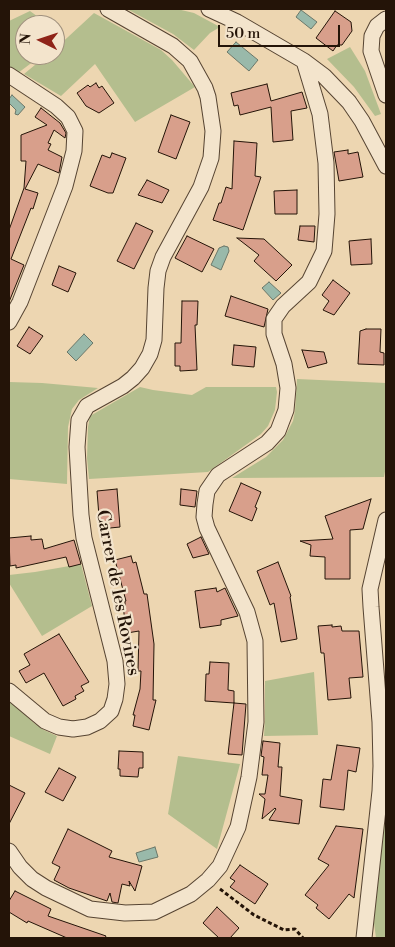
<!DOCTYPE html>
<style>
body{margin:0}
#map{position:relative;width:395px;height:947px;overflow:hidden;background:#edd6b1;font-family:"Libre Bodoni",serif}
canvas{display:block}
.frame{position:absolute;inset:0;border:10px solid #241408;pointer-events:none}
.north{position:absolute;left:15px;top:15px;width:50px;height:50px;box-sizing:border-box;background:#f3e4cc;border:1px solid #a0917e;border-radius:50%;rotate:274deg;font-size:14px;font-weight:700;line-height:20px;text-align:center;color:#241408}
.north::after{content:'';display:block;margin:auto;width:18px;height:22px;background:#8f2418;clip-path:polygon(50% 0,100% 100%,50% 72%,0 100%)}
.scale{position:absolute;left:218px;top:25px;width:122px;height:22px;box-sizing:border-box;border:2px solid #241408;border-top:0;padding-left:6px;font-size:15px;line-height:18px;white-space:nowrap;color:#241408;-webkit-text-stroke:4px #f3e4cc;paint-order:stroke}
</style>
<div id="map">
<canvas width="395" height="947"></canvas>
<div class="frame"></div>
<div class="north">N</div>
<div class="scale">50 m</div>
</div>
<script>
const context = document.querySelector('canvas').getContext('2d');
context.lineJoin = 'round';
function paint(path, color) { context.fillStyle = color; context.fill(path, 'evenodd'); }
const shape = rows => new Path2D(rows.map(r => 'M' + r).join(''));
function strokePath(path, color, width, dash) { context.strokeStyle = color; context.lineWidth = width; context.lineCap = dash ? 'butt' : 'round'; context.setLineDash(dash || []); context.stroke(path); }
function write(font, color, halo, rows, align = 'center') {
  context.font = font + ' "Libre Bodoni",serif'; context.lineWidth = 4.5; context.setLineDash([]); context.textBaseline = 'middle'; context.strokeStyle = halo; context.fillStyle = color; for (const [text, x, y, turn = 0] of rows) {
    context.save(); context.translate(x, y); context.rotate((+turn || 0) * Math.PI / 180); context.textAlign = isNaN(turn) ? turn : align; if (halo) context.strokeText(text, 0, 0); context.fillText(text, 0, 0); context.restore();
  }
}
const green = shape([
 [127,9,177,9,194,13,220,27,210,33,194,50,173,34],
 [30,11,49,25,25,25,25,55,42,55,18,73,9,66,9,21],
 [94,13,161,50,172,60,195,87,135,122,95,64,61,96,24,74,47,55,55,55,55,49],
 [350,47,365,71,381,114,375,116,354,87,327,59],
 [297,379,386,383,386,466,384,477,232,478,266,457,283,440,293,421,295,411],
 [9,382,42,383,98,388,79,400,72,409,68,427,67,484,9,479],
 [140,387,153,390,192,395,206,387,276,387,277,392,275,410,268,426,261,434,208,472,89,479,87,458,88,427,90,416],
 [81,564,92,606,42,636,9,583,9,575,35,572],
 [314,672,318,735,264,736,265,720,265,681],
 [9,700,34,723,44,730,57,736,50,754,9,736],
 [178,756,240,764,217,849,168,814],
 [386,791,386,938,376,938,374,923]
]);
const water = shape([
 [301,10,317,22,311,29,296,17,301,10],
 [236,42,258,60,249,71,227,52,236,42],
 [12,95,25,107,18,115,15,114,16,110,9,103,9,99,12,95],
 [224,246,228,247,229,251,221,270,211,265,219,248,224,246],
 [269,282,281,293,273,300,262,288,269,282],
 [84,334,93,343,76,361,67,352,84,334],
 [155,847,158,857,139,862,136,853,155,847]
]);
const building = shape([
 [335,11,351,22,352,31,342,45,337,45,333,51,316,38,335,11],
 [96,83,99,88,102,86,114,103,99,113,86,106,77,93,88,85,90,87,96,83],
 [267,84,271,101,302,92,307,108,291,111,293,140,273,142,271,107,240,115,238,105,234,106,231,93,267,84],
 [41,108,60,123,66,133,65,138,54,130,48,143,51,144,48,150,62,157,59,173,38,164,25,189,38,193,33,209,31,208,11,259,24,265,9,302,9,230,24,188,26,161,21,161,21,135,47,125,35,117,41,108],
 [171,115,190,122,176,159,158,152,171,115],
 [234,141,257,143,255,176,261,177,243,230,213,220,219,203,221,203,226,187,232,189,234,141],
 [348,150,348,154,358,152,363,177,339,181,334,152,348,150],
 [112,153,126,158,113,193,108,193,90,186,102,155,110,158,112,153],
 [147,180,169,190,162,203,138,195,147,180],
 [297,190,297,214,275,214,274,191,297,190],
 [136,223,153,231,134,269,117,261,136,223],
 [300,226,315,226,314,242,298,240,300,226],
 [187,236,214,249,202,272,175,258,187,236],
 [237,238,264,239,292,265,276,281,254,261,259,255,237,238],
 [371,239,372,264,351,265,349,241,371,239],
 [59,266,76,273,68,292,52,285,59,266],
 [333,280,350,293,334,315,323,310,329,301,322,295,333,280],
 [231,296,268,309,264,327,225,316,231,296],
 [182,301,198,301,197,325,195,325,197,370,180,371,180,366,175,366,175,343,181,343,182,301],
 [29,327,43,336,30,354,17,346,29,327],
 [366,329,381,329,380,352,384,353,384,365,358,364,360,331,366,329],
 [234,345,256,347,254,367,232,365,234,345],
 [302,350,324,352,327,363,308,368,302,350],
 [241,483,261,492,255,507,257,508,252,521,229,511,241,483],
 [117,489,120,527,100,529,97,491,117,489],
 [181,489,197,491,195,507,180,505,181,489],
 [371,499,363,529,350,530,350,579,325,579,325,557,310,556,311,545,300,541,333,539,325,516,371,499],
 [31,536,31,540,42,539,44,549,74,540,81,564,69,567,66,557,16,568,16,565,10,566,9,538,31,536],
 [201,537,209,554,193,558,187,544,201,537],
 [131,556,133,563,136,562,144,594,147,594,154,644,153,700,156,700,149,730,133,726,135,715,133,715,140,689,141,671,138,671,139,631,127,633,123,607,125,606,125,601,126,601,115,560,131,556],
 [278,562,291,596,290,597,297,639,281,642,274,603,270,605,257,571,278,562],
 [216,588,217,592,225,588,238,616,221,620,221,625,200,628,195,591,216,588],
 [332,625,332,627,341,626,342,631,359,631,363,677,349,678,351,698,328,700,324,653,321,653,318,626,332,625],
 [59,634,89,682,81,686,84,691,75,696,76,699,63,706,44,673,26,683,19,671,30,665,24,654,59,634],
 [210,662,229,663,228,690,234,691,234,703,205,701,206,674,209,674,210,662],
 [234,703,246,704,242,755,228,754,234,703],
 [263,741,280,743,278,767,282,767,280,796,302,800,299,824,269,820,276,809,275,808,262,819,265,799,259,794,265,794,268,775,262,775,264,757,261,756,263,741],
 [337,745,360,748,356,772,348,770,344,810,320,807,323,779,331,780,337,745],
 [119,751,143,752,143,768,139,768,138,777,120,776,120,769,118,769,119,751],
 [59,768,76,777,63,801,45,792,59,768],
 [9,785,25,793,9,824,9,785],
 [336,826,363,829,354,898,349,894,329,919,316,908,318,905,305,895,329,865,318,859,336,826],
 [68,829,112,851,109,857,142,866,135,891,129,881,130,886,122,884,118,903,112,902,110,893,107,901,69,888,54,880,60,867,52,863,68,829],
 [240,865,268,884,255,904,230,887,235,881,230,878,240,865],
 [15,891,51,909,48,916,106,936,105,938,67,938,28,921,27,923,9,912,9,901,15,891],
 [217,907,239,928,230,938,219,938,203,923,217,907]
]);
const path = shape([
 [220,889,254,915,284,930,295,929,303,938]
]);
const street = shape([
 [209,9,237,22,304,61,324,76,349,102,362,121,386,166],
 [386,19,377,26,372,36,371,51,386,95],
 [9,75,56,106,68,117,75,131,74,151,65,186,20,302,9,322],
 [9,691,45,721,59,727,73,729,87,727,100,721,111,711,115,699,117,684,115,661,84,538,81,515,77,447,79,420,87,406,123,386,133,378,142,368,150,354,154,340,156,288,158,271,163,257,201,187,211,158,213,131,208,97,205,88,190,61,173,46,108,9],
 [9,851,20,867,32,879,46,888,90,909,125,913,154,912,191,894,208,880,220,866,238,827,249,777,256,722,255,641,247,612,207,528,204,517,205,504,207,491,218,475,267,443,278,431,286,410,288,388,284,364,274,334,274,319,283,306,309,282,324,251,327,214,326,163,320,114,304,61],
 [364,938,380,791,381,766,380,722,371,607,370,589,386,520]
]);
const streetNames = [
 ["Carrer de les Rovires",117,593,79]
];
paint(green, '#b4be8e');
paint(water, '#99b9aa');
strokePath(water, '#6a7769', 1);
paint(building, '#d89f8b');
strokePath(building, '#241408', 1);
strokePath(street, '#564432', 17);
strokePath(path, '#241408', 3, [4, 2.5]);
strokePath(street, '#f3e4cc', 15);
write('18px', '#241408', '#f3e4cc', streetNames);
</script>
